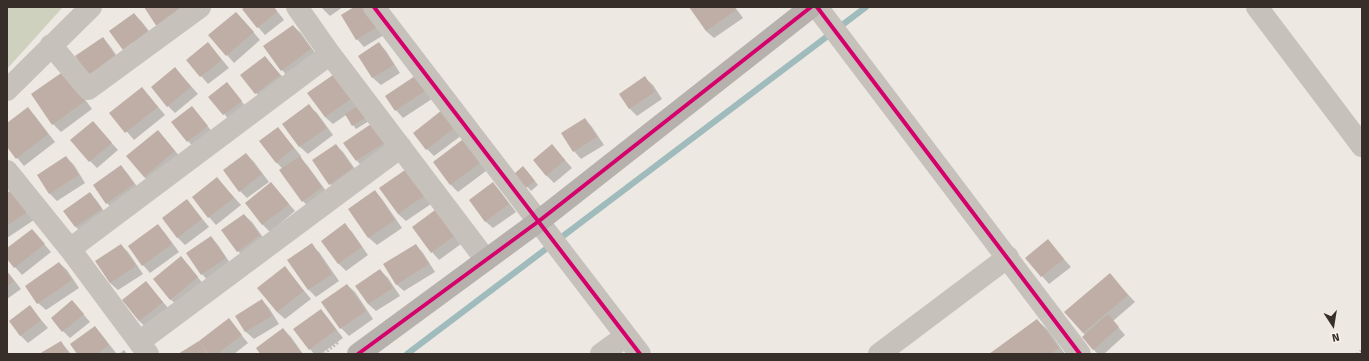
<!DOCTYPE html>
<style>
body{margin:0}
#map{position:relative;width:1369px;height:361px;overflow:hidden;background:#ede8e2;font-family:"Fira Sans",sans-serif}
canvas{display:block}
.frame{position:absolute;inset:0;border:8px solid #372e29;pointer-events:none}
.north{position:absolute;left:1313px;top:305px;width:40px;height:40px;-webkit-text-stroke:3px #f9f3ea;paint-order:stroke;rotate:168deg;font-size:11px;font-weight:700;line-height:16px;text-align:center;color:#372e29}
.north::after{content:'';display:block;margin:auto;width:14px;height:18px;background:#372e29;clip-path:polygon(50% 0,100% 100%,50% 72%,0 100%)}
</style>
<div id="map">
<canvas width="1369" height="361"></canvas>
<div class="frame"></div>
<div class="north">N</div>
</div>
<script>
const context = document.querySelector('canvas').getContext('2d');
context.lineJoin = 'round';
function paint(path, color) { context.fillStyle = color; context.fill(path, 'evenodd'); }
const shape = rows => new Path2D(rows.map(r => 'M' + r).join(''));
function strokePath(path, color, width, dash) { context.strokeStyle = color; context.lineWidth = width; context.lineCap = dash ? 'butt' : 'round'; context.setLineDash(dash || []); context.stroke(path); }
const green = shape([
 [7,7,63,7,7,69]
]);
const shadow = shape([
 [246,7,274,7,284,20,265,35,243,10],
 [321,7,343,7,330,16],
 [356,7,384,35,364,47,357,39],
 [691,7,735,7,743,18,714,38,706,31],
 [134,14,142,22,155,39,131,57],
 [243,20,260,40,234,63,227,55],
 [293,26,301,33,318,57,289,78,282,70],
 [103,38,110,46,126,68],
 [208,43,229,68,208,84,187,60],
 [379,43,386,51,400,73,381,85,373,78,359,56],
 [265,57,287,82,263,100,256,93],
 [175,68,198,94,175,113,168,106],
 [333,76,369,121,356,129,346,115,333,124,325,117,309,94],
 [418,76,435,97,403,118,396,110],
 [645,78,653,85,662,99,637,116,629,108],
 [71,80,92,109,61,132,53,124,32,95],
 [227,84,248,109,231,122,210,97],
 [149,96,165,115,134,140,111,113],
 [309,106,317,113,333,135,308,154,300,147,284,124],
 [192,107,214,134,195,149,188,141],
 [28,108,35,116,55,142,24,166,7,146,7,124],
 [449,119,462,135,434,156,427,149],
 [585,119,592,127,604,145,581,159,574,151,563,133],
 [93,122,118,150,97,168,90,161],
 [371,126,390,151,364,168,357,161],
 [278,128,301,156,299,158,307,165,329,195,310,209,303,201,283,169,276,162],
 [158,131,182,159,152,184,144,177],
 [466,139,490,168,458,192,451,185,434,162],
 [336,145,343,152,360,176,338,192,330,184],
 [552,145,572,168,554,183,546,175],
 [246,154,254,162,269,182,247,198,240,191],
 [66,157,74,165,85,183,57,201,50,194,38,175],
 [121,166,128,174,141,192,114,211,107,203],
 [405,171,431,204,406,221,398,214],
 [527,171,538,185,531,191,516,174],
 [217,178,241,205,216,225,209,217],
 [271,183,295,211,270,232,262,224],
 [493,183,500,191,516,212,493,228,485,221],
 [12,191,34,220,7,238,7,194],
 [375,191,382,199,402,228,377,245,369,238,349,209],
 [90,193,97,201,108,217,83,234,76,227,65,211],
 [187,200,209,227,185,245,177,237],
 [435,211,461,244,439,260,432,252],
 [244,215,252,222,267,243,245,259,238,251],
 [158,225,165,233,179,252,150,273,143,265,129,246],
 [345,225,352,232,368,255,346,271,338,263],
 [32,230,51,252,22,275,7,258,7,249],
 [211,237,218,245,232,266,209,282,202,274],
 [1048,241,1071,267,1049,284,1026,258],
 [121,245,128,252,143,274,118,290,110,283,96,261],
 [311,245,319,252,339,281,316,297,308,289],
 [416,245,423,253,435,272,404,291,396,284],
 [59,263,67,270,79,288,46,310,38,303],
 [188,265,204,285,178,306,170,299],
 [285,268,311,299,285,319,277,312],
 [380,270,388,278,400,296,376,311,368,304],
 [7,271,21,289,7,299],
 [1110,275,1135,302,1113,321,1125,335,1104,354,1098,354,1093,349,1083,332],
 [146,283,170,310,147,328,139,321],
 [347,285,355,292,373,319,349,336,341,328,323,302],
 [262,300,269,308,279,324,254,339,246,332,236,316],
 [72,301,90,322,70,338,63,331],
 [30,307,48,328,28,343,20,335],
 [321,310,328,318,343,338,321,354,314,354,294,329],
 [229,320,248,343,234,354,180,354,200,342],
 [1037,320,1048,330,1065,354,991,354],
 [95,327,102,335,116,353,78,354],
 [283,329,291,337,303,354,261,354],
 [61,342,71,354,41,354],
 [124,350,127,354,119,354]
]);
const stream = shape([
 [407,354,866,7]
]);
const building = shape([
 [144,7,179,7,184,15,159,30],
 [245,7,274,7,277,12,257,28,242,9],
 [354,7,365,7,377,27,356,40,341,15],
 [689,7,734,7,736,10,706,31],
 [236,12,254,32,226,56,208,35],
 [134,13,148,31,123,50,109,31],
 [293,25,311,49,281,71,263,46],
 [103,37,119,60,91,79,75,56],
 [208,42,222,60,200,77,186,60],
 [379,42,394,65,372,78,358,56],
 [265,56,280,75,255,94,240,75],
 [175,67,191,87,167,107,151,87],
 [64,71,85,101,52,125,31,94],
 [418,74,428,89,395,111,385,96],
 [333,75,351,99,325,117,307,93],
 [645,76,655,92,629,109,619,94],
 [227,82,242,101,223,115,208,97],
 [142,87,158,107,125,133,109,113],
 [309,104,327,128,299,147,282,124],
 [359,105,367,117,352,126,345,114],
 [192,106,208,126,187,142,171,122],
 [28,107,48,134,16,159,7,147,7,123],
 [442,110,455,127,426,150,413,133],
 [585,118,597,137,573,152,561,133],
 [93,121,112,143,89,162,70,140],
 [371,124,384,143,356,161,343,143],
 [278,127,294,148,276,163,259,141],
 [158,130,175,151,144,177,126,156],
 [466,137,484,160,450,185,433,162],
 [336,144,353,168,329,185,312,160],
 [552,144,565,160,546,176,533,160],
 [246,153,262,174,239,192,223,170],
 [66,156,79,175,49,194,37,175],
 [300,156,322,187,302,202,279,170],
 [121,165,134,184,106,204,93,185],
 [523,166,535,181,526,188,514,174],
 [405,170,424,196,398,214,379,188],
 [217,177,234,198,208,218,192,197],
 [271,182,289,204,262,225,245,203],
 [493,182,509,204,485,222,469,200],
 [12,189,27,212,7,226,7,193],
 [375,190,395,220,368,238,348,209],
 [90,192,102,209,75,227,63,211],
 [187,199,202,219,177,238,162,218],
 [435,210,454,236,431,253,412,227],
 [244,214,260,235,237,252,221,230],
 [345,223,362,247,338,264,321,241],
 [158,224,172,244,142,266,128,246],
 [32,229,45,244,14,268,7,259,7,248],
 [211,236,226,258,201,275,186,253],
 [1048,239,1064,259,1041,277,1025,258],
 [312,243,332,274,308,290,287,260],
 [121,244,136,266,110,283,95,261],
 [416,244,429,264,396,285,383,264],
 [181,256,198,277,170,300,153,279],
 [59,262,72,280,37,304,25,286],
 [285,266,304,291,277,312,257,288],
 [380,269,393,288,368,304,355,286],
 [7,272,14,281,7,286],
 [1110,273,1128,295,1083,333,1064,312],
 [146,281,163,302,139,321,122,300],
 [347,284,366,311,340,329,321,302],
 [262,299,272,316,245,332,235,316],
 [72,300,84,314,62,332,51,318],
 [30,305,41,320,20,336,9,321],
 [321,309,336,330,309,350,293,329],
 [1108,314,1119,327,1093,350,1082,337],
 [229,318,242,335,217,354,209,354,199,341],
 [1037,319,1059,348,1051,354,989,354],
 [95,326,109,345,97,354,77,354,70,344],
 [283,328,302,354,260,354,256,348],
 [61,341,69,354,39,354],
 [199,341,207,354,178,354]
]);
const path = shape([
 [324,354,339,342]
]);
const street = shape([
 [297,7,330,54,486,260],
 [374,7,640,354],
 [817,7,1080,354],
 [1257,7,1362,146],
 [51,45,88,89,200,7],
 [7,90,91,7],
 [7,171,70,249,148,354],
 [70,249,330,54],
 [139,342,401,147],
 [601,354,626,336],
 [879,354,1008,257]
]);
const secondary = shape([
 [358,354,539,221,811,7]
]);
const rail = shape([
 [1357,354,1362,350]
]);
const cycleway = shape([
 [374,7,640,354],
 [817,7,1080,354],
 [358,354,539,221,811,7]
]);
paint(green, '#cdd1bd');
paint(shadow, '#0003');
strokePath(stream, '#a0bbbc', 6);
paint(building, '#bfaea5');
strokePath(path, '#beb9b4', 2.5, [2, 2]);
strokePath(street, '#c6c1bb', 22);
strokePath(secondary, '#b6b1ac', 22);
strokePath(rail, '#aea9a5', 3, [1, 3]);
strokePath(cycleway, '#d6006c', 4);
</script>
